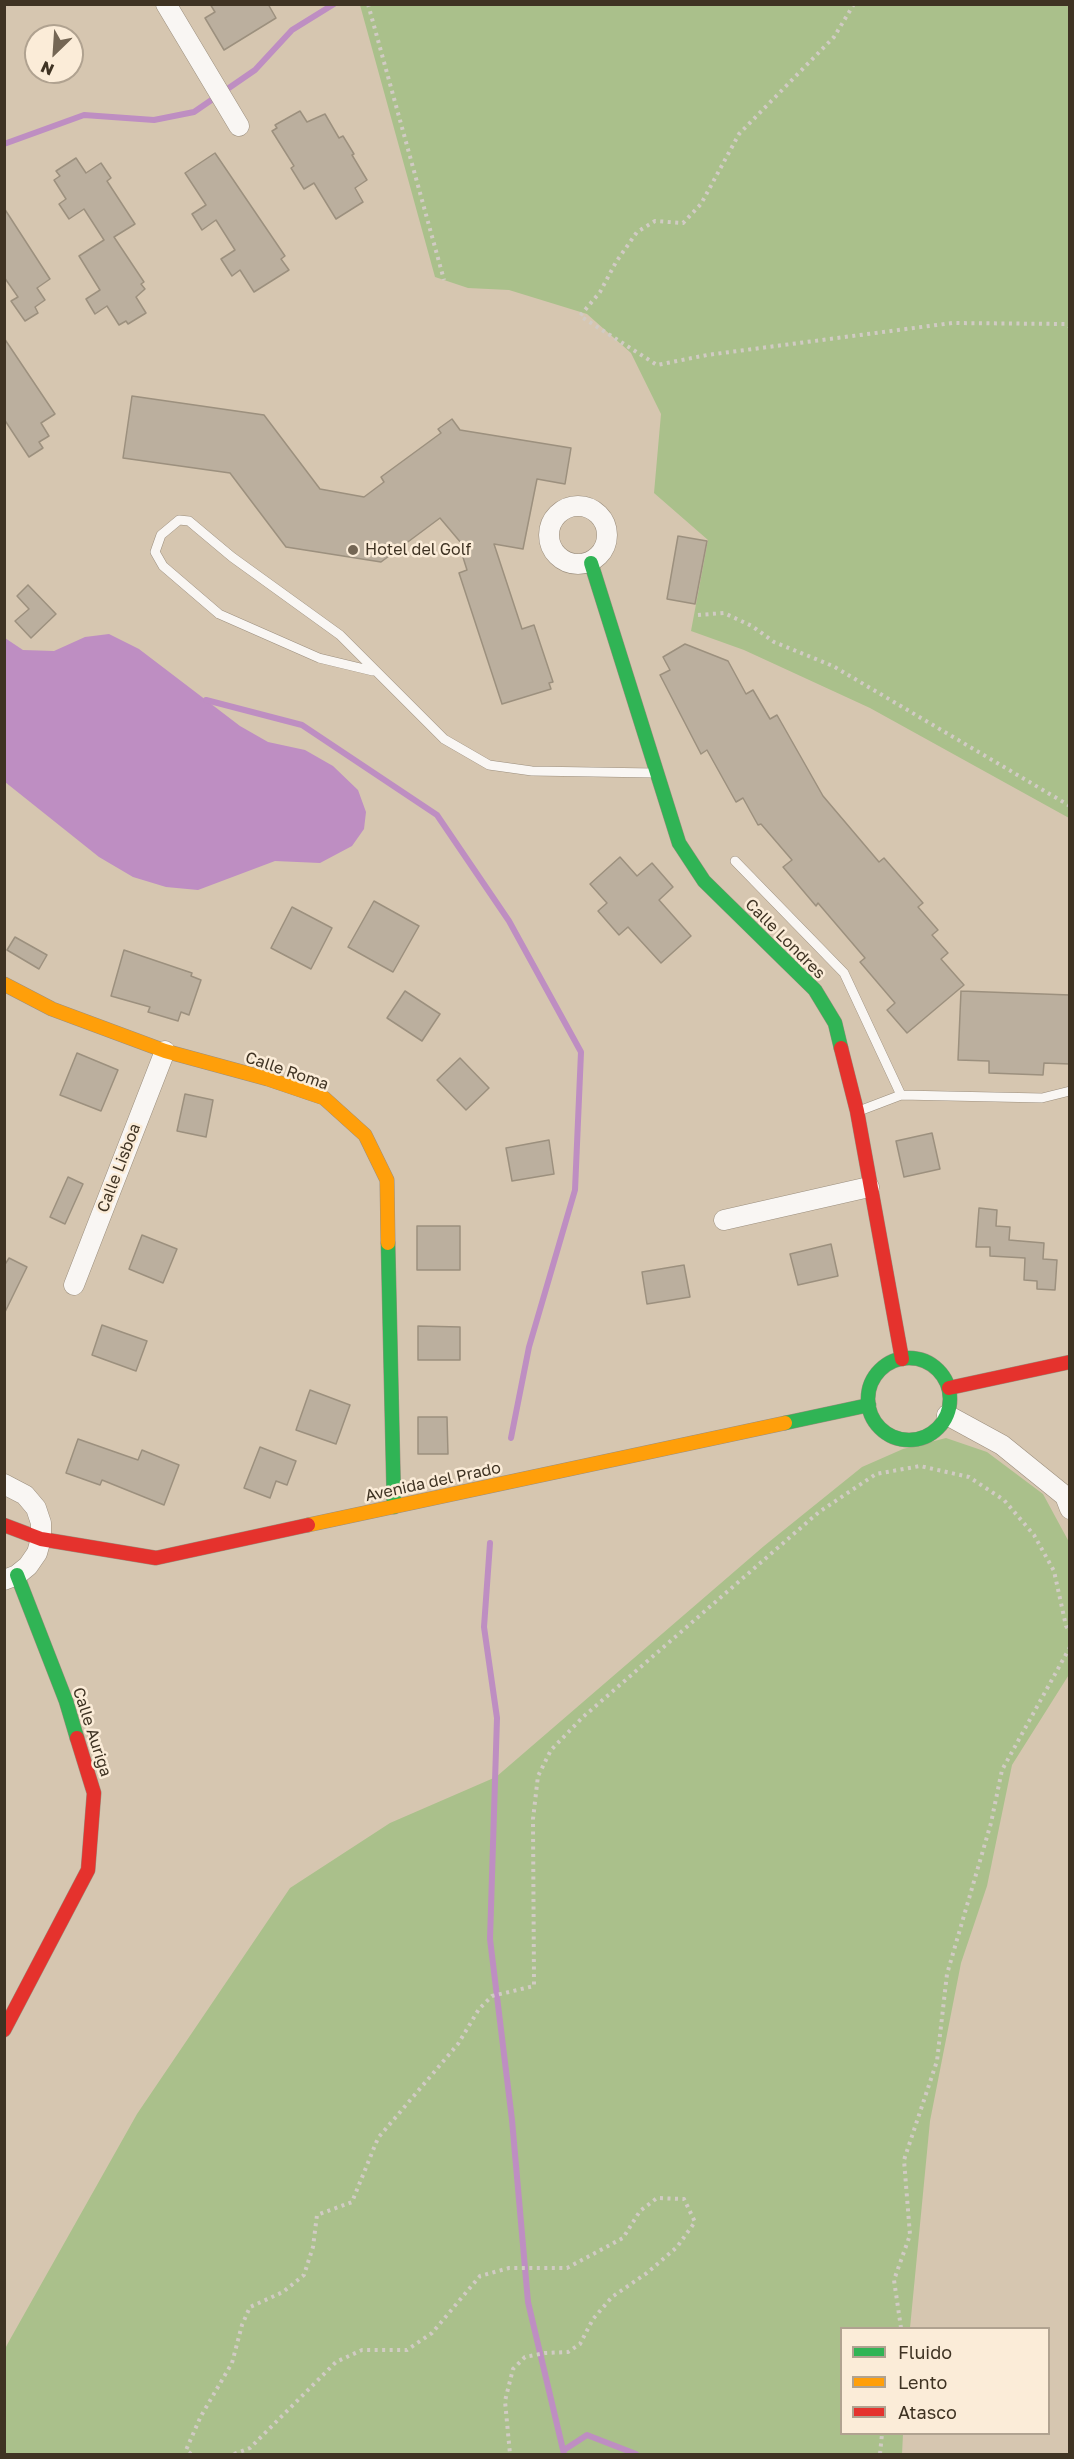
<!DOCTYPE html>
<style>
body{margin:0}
#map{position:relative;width:1074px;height:2459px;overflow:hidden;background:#d6c6b0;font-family:"Golos Text",sans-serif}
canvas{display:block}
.frame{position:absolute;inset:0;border:6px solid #3f3323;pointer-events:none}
.legend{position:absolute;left:840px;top:2327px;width:210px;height:108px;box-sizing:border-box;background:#fbecd8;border:2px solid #b0a290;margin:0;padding:8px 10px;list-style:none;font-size:18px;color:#3f3323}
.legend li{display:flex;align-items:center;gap:12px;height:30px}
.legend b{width:30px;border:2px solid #b0a290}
.north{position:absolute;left:24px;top:24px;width:60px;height:60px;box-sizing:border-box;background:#fbecd8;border:2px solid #b0a290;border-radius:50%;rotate:205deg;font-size:16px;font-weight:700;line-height:24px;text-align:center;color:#3f3323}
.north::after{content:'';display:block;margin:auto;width:21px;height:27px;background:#746654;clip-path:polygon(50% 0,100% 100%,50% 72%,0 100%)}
</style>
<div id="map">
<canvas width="1074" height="2459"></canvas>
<div class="frame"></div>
<ul class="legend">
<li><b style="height:8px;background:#30b455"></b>Fluido</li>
<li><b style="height:8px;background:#ff9f0a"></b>Lento</li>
<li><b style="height:8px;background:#e5322d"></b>Atasco</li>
</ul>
<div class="north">N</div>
</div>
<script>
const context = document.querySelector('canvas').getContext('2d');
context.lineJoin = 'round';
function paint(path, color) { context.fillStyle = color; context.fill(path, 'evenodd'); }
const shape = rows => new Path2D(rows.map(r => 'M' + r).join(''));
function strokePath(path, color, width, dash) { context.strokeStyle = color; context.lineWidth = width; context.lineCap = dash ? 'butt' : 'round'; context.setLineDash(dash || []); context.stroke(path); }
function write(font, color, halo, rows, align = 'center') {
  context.font = font + ' "Golos Text",sans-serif'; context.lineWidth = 5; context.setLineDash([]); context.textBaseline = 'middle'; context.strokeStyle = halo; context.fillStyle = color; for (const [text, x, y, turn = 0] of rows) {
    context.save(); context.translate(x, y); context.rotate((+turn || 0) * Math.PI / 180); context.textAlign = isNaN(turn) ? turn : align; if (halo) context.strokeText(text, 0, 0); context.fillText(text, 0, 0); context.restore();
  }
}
const green = shape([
 [360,5,1069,5,1069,818,870,708,744,650,691,631,708,540,654,493,661,414,631,353,587,314,509,290,468,288,435,277],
 [946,1438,987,1452,1043,1494,1069,1542,1070,1673,1012,1765,987,1886,961,1963,930,2121,910,2328,842,2328,842,2434,903,2434,902,2454,5,2454,4,2351,8,2343,137,2114,290,1888,390,1823,496,1777,764,1546,862,1467,903,1449]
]);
const water = shape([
 [109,634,139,649,240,726,268,742,305,750,333,766,358,790,366,812,364,829,352,846,320,863,275,861,198,890,166,887,133,877,99,857,5,782,5,638,23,650,54,651,85,637]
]);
const stream = shape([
 [4,144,84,115,154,120,194,112,255,70,292,30,334,4],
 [206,700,302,725,437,815,509,921,581,1052,575,1190,529,1347,511,1438],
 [490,1543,484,1627,497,1718,490,1939,512,2120,528,2302,564,2454],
 [564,2450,587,2435,636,2454]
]);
const building = shape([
 [210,4,268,4,276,18,224,50,205,18,215,12,210,4],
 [300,111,307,122,325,114,339,138,343,136,354,154,352,155,367,180,355,188,363,202,336,219,314,183,304,189,291,168,294,166,272,131,277,128,275,125,300,111],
 [215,153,285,256,281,259,289,270,254,292,240,270,232,276,221,259,235,250,216,220,202,230,192,214,206,205,185,173,215,153],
 [76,158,86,173,101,163,111,178,107,181,135,224,114,237,144,282,141,284,145,289,136,297,146,313,128,324,126,321,119,325,107,306,95,314,86,299,100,290,79,256,104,240,84,209,69,219,59,204,66,199,54,180,60,176,56,171,76,158],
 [4,208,50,279,37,288,45,300,35,307,38,313,25,321,11,301,18,297,4,277,4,208],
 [4,338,55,414,41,423,49,436,39,442,43,448,29,457,4,419,4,338],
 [132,396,264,415,320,489,364,497,384,482,381,477,441,433,438,429,452,419,460,430,571,448,565,484,537,479,523,549,494,544,522,629,534,625,553,682,549,683,551,689,502,704,459,573,467,570,461,551,462,544,440,518,381,562,286,547,230,473,123,458,132,396],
 [678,536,707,541,695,604,667,599,678,536],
 [28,585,56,614,31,638,15,621,29,609,17,596,28,585],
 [685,644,728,661,746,694,753,690,770,719,777,715,823,796,879,862,884,858,923,903,918,907,938,930,932,935,948,953,941,959,964,985,907,1033,887,1010,895,1003,860,962,865,958,818,903,816,906,783,867,792,860,761,824,758,825,743,798,736,802,707,750,701,754,660,675,670,670,663,657,685,644],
 [620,857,637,876,652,863,673,887,659,900,691,936,661,963,628,927,619,935,598,911,607,903,590,884,620,857],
 [374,901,419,926,393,972,348,947,374,901],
 [292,907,332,928,311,969,271,948,292,907],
 [15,937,47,955,39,969,7,950,15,937],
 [124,950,192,973,191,976,201,980,189,1015,181,1012,178,1021,148,1012,150,1007,111,996,124,950],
 [405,991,440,1014,422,1041,387,1018,405,991],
 [961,991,1070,995,1070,1064,1044,1063,1043,1075,989,1073,989,1061,958,1060,961,991],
 [77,1053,118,1070,101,1111,60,1095,77,1053],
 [460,1058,489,1088,466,1110,437,1080,460,1058],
 [185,1094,213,1100,206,1137,177,1131,185,1094],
 [932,1133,940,1169,904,1177,896,1141,932,1133],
 [549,1140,554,1174,512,1181,506,1148,549,1140],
 [68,1177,83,1184,65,1224,50,1217,68,1177],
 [979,1208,997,1210,996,1226,1010,1227,1009,1240,1044,1243,1043,1259,1057,1260,1055,1290,1037,1289,1037,1281,1024,1280,1025,1258,990,1256,990,1247,976,1247,979,1208],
 [417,1226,460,1226,460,1270,417,1270,417,1226],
 [142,1235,177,1249,163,1283,129,1269,142,1235],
 [831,1244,838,1276,798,1285,790,1254,831,1244],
 [9,1258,27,1267,4,1314,4,1266,9,1258],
 [684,1265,690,1297,647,1304,642,1272,684,1265],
 [102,1325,147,1341,136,1371,92,1355,102,1325],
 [418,1326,460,1327,460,1360,418,1360,418,1326],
 [310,1390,350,1405,336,1444,296,1430,310,1390],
 [418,1417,447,1417,448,1454,418,1454,418,1417],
 [78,1439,138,1460,142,1450,179,1465,164,1505,102,1480,100,1485,66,1473,78,1439],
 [260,1447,296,1461,287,1485,276,1481,270,1498,244,1488,260,1447]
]);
const path = shape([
 [368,4,444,280],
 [854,4,834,37,739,134,701,204,683,223,655,221,637,232,616,262,600,292,580,316,657,365,707,355,952,323,1065,324,1070,327],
 [698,615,724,613,752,626,774,642,833,666,1070,806],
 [901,2328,894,2280,910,2235,904,2160,937,2061,947,1974,991,1823,1002,1770,1070,1647],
 [191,2454,186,2450,201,2416,232,2363,242,2325,250,2307,283,2292,304,2275,313,2247,317,2215,352,2202,378,2138,458,2044,479,2009,492,1996,534,1986,533,1819,538,1776,551,1750,583,1717,819,1512,876,1474,920,1466,969,1477,1004,1500,1034,1535,1054,1571,1066,1626,1070,1632],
 [234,2454,250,2448,336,2362,362,2350,407,2350,432,2333,480,2276,509,2268,567,2268,623,2238,640,2211,657,2198,684,2199,695,2222,677,2247,647,2273,612,2297,593,2319,580,2344,568,2352,545,2353,525,2357,513,2369,505,2401,510,2454],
 [880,2454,882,2434]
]);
const lane = shape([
 [373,671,319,658,219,614,163,566,155,552,161,535,179,520,189,521,232,557,340,635,444,739,489,765,532,771,653,773],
 [735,861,844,973,901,1095,1042,1098,1070,1091],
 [859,1111,901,1095]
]);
const street = shape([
 [166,4,239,126],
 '549 535a29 29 0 1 1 58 0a29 29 0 1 1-58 0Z',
 [724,1220,869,1187],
 [74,1285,165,1051],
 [947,1415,1002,1445,1065,1496,1070,1509],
 [4,1484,25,1495,36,1508,41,1523,41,1539,37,1553,28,1566,17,1575,4,1580]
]);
const fast = shape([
 [591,563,679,843,704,881,815,990,835,1023,841,1048],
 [388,1243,394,1507],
 '868 1399a41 41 0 1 1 82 0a41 41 0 1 1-82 0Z',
 [785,1423,869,1405],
 [17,1575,66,1701,77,1738]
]);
const slow = shape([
 [4,984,52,1009,165,1051,268,1079,324,1098,365,1135,387,1180,388,1243],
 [308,1525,785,1423]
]);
const jam = shape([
 [841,1048,857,1111,902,1359],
 [949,1388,1070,1362],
 [4,1525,41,1539,156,1558,308,1525],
 [4,2030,88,1870,94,1793,77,1738]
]);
const markers = [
 [353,550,6,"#746654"]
];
const poiNames = [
 ["Hotel del Golf",365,550]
];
const streetNames = [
 ["Calle Londres",785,939,45],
 ["Calle Roma",287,1071,19],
 ["Calle Lisboa",119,1168,-69],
 ["Avenida del Prado",433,1482,-12],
 ["Calle Auriga",92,1732,72]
];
paint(green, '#aac08b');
paint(water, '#be8ec2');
strokePath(stream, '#be8ec2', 6);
paint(building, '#bbaf9e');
strokePath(building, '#9c907e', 1.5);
strokePath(lane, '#9b8e7d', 10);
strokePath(street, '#9b8e7d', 21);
strokePath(fast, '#9b8e7d', 15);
strokePath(slow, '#9b8e7d', 15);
strokePath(jam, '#9b8e7d', 15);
strokePath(path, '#d1cbc4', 4, [3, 4.5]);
strokePath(lane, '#f9f6f3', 9);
strokePath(street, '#f9f6f3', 20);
strokePath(fast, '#30b455', 14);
strokePath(slow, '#ff9f0a', 14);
strokePath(jam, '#e5322d', 14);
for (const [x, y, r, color] of markers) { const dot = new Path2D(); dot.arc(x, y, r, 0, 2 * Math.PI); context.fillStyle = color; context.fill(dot); strokePath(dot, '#fbecd8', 2); }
write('16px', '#3f3323', '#fbecd8', poiNames, 'left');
write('16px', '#3f3323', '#fbecd8', streetNames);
</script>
